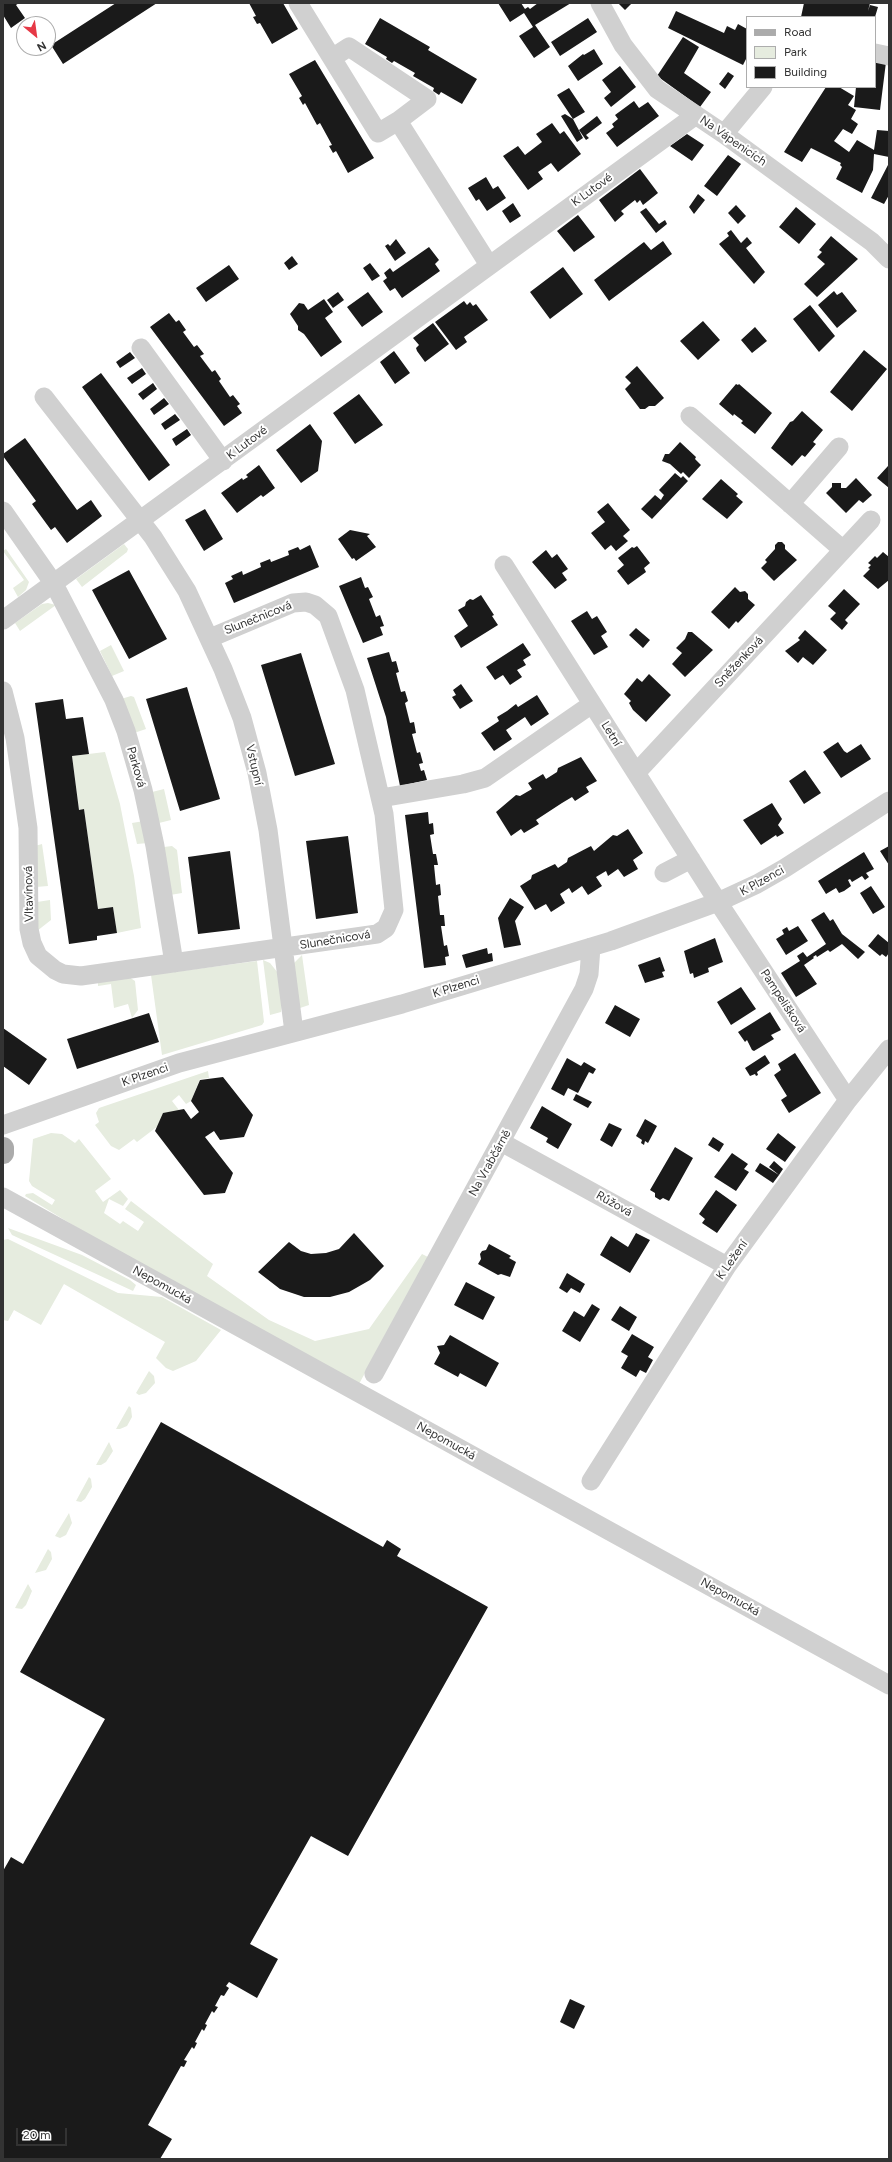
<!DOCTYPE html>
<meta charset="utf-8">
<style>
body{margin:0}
#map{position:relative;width:892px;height:2162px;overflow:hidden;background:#fff;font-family:Figtree,sans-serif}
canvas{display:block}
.frame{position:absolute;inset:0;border:4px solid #333;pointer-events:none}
.legend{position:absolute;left:746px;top:16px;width:130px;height:72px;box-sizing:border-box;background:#fff;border:1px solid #adadad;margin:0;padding:5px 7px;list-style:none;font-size:12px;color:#333}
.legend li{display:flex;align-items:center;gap:8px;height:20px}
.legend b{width:20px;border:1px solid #adadad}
.north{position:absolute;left:16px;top:16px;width:40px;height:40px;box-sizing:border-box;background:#fff;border:1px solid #adadad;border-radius:50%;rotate:151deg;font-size:11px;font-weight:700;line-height:16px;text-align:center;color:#333}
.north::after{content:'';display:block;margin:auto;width:14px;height:18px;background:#e63946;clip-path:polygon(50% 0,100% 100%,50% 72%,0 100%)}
.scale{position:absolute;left:16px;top:2128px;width:51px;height:18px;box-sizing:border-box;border:2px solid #333;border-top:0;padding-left:5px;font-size:12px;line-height:14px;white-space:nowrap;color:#333;-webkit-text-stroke:3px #fff;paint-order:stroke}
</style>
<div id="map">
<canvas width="892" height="2162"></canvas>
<div class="frame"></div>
<ul class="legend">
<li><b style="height:5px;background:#ababab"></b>Road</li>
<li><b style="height:11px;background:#e6ecdf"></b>Park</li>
<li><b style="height:11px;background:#1a1a1a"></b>Building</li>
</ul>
<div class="north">N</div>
<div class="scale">20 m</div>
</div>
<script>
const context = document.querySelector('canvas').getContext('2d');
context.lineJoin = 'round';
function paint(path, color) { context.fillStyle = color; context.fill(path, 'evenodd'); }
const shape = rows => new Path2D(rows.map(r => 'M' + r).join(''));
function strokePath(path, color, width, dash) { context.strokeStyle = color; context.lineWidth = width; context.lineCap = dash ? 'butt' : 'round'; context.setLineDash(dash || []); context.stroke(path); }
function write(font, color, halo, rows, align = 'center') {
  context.font = font + ' Figtree,sans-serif'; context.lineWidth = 4; context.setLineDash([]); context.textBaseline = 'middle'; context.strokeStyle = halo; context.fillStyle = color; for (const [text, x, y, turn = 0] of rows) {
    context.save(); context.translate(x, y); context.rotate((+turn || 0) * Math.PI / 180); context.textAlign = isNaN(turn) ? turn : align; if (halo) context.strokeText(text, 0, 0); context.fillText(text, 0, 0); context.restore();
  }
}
const green = shape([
 [124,544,128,549,127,552,82,587,76,579],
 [6,549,29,582,26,590,18,597,13,588,24,580,3,551],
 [48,603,56,605,20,631,15,623,42,604],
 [111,645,124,671,112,676,100,651],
 [131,696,134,697,146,729,134,733,121,699],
 [105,752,120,804,134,876,141,928,117,933,113,907,98,909,84,809,79,810,72,756],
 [164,789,171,820,159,823,152,792],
 [144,821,148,843,137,844,132,823],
 [42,844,48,886,36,887,35,846],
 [172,846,177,850,182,893,170,895,164,847],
 [50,900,51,920,37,931,37,902],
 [302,955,309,1005,300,1008,293,964],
 [263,960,270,963,278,973,282,1004,281,1012,270,1015],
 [257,961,264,1022,262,1025,162,1055,151,975],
 [129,977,135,981,138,1010,132,1018,128,1004,114,1008,111,984,98,986,98,981],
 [208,1071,209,1078,200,1079,191,1101,186,1104,179,1095,172,1101,179,1110,137,1142,134,1139,119,1150,111,1146,95,1125,99,1122,96,1113,99,1108],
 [51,1133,62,1134,75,1143,79,1139,111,1179,95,1191,103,1202,120,1190,128,1199,123,1206,109,1199,104,1213,120,1224,123,1221,138,1231,144,1222,125,1209,131,1201,213,1264,207,1276,269,1320,315,1341,369,1329,422,1254,428,1257,359,1384,81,1230,25,1196,26,1194,33,1193,52,1205,55,1200,32,1186,29,1181,33,1139],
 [8,1228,82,1255,130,1280,136,1285,133,1291,12,1235],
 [8,1239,118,1293,162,1297,221,1330,196,1361,173,1371,166,1368,156,1358,165,1342,64,1284,41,1325,14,1310,8,1321,3,1320,3,1240],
 [149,1371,154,1376,155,1383,146,1393,139,1395,136,1393],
 [129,1406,131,1408,132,1417,127,1426,120,1429,116,1429],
 [109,1442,113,1451,106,1462,101,1465,96,1465],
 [89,1477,91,1479,92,1487,85,1499,81,1502,76,1501],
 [69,1513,72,1523,66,1535,60,1538,55,1536],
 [48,1549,51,1552,52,1559,46,1570,35,1573],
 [28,1584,32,1591,26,1605,22,1609,15,1608]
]);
const building = shape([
 [3,3,19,3,16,5,25,18,11,28,3,15],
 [116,3,157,3,63,64,51,45],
 [249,3,283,3,298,29,272,44,260,23,257,24,253,17,256,16],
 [498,3,521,3,525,9,528,7,530,9,538,3,571,3,535,25,550,47,534,58,519,36,533,27,524,13,510,22],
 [618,3,632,3,625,10],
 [804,3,870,3,868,11,870,5,878,7,875,17,801,17],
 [676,11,724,33,727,26,735,30,738,24,747,29,747,57,743,65,668,28],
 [380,18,430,47,428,50,477,79,462,104,441,92,439,95,433,91,434,88,413,76,415,73,394,61,392,63,386,59,387,57,365,44],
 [588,18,597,32,560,56,551,42],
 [683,37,699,47,684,73,711,92,700,107,657,76],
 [594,49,603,64,578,81,568,66,583,54,584,55],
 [315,60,374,158,348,173,336,151,333,153,329,146,332,145,320,123,317,125,305,103,303,105,299,98,302,96,289,74],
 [875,61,886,62,880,110,854,107,856,87,875,87],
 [620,66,636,87,611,107,604,98,611,92,602,80],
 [728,72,734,76,725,89,719,84],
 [826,87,839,87,854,96,848,105,856,110,851,119,858,124,852,134,843,129,834,141,849,152,857,140,874,150,877,130,889,131,889,157,874,154,873,170,862,193,836,179,842,167,840,165,841,163,811,148,802,162,784,152],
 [569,88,585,112,573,119,557,95],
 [634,101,639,108,648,102,659,116,617,147,606,133,614,127,612,124,618,119,615,115],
 [565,114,573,119,583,138,577,142,561,116],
 [597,116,602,123,586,135,589,138,586,140,579,130],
 [552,123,560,134,564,131,581,154,558,172,551,163,538,172,543,179,528,190,503,156,518,146,525,155,542,142,536,134],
 [687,134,704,145,692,161,670,146],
 [728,155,741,164,717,196,704,186],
 [889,163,889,195,884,204,871,198],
 [640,169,658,193,643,205,640,200,637,203,635,200,621,211,624,214,615,222,599,200],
 [486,177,493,189,498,186,506,198,487,211,479,199,476,201,468,188],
 [698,194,705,200,694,214,689,207],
 [513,203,521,216,510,223,502,211],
 [736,205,746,216,738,224,728,213],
 [796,207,816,224,799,244,779,227],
 [646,208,659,224,665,220,667,224,656,233,640,212],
 [578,215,595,237,574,252,557,231],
 [731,230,741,243,747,237,752,243,746,248,765,272,754,284,719,244,729,236,727,233],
 [831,236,858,259,817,297,804,284,825,264,817,257,822,252,819,250],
 [396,239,406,253,395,261,385,246,388,244,390,246],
 [663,241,672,254,609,301,594,280,644,242,651,250],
 [429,247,439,260,435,264,440,271,402,298,395,288,390,291,383,281,387,278,384,273,390,268,393,272],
 [292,256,298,264,289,270,284,263],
 [370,263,380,276,372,281,363,268],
 [229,265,239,279,206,302,196,288],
 [563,267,583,294,550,319,530,292],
 [834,291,837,295,842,292,857,311,837,328,818,305],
 [338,292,344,300,333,308,327,300],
 [368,292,383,312,362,327,347,307],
 [324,299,333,312,325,318,342,342,321,357,304,334,298,330,298,326,290,314,299,303,304,304,308,310],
 [464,301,467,305,470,302,473,306,476,304,488,320,464,337,467,342,456,350,435,322],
 [810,305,835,336,819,352,793,319],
 [169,313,176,322,179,320,186,330,183,332,194,347,197,345,204,354,200,356,212,372,215,370,221,379,219,381,230,397,233,395,240,404,237,406,242,413,224,426,150,327],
 [703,321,720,340,698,360,680,341],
 [433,323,449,344,425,362,417,351,416,348,419,345,413,338],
 [755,327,767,341,752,353,741,340],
 [864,350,887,369,852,411,830,392],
 [394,351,410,373,395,384,380,362],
 [130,352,135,358,120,368,116,362],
 [637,366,664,398,655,406,649,406,645,409,640,409,625,389,631,383,625,377],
 [142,368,146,374,132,384,127,378],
 [101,373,170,465,149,481,82,387],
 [153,383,157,389,143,400,138,394],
 [736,384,738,385,739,384,772,413,755,434,741,423,743,421,734,414,733,416,719,404],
 [359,394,383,425,355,444,333,413],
 [164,398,169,404,154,415,150,409],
 [802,411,823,430,813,442,816,444,805,457,802,455,792,466,771,448,790,422,793,421],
 [175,414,180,420,165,430,161,424],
 [310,424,322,441,318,471,301,483,276,450],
 [187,429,191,435,176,446,172,439],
 [25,438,77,510,91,500,102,516,67,543,55,527,51,530,32,504,36,501,3,456,3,454],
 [680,442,696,457,695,459,701,465,689,478,683,472,681,474,670,464,662,461,665,454,669,454],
 [259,465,275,488,263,497,261,495,237,513,221,493,242,478,243,480,248,477,246,475],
 [888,466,889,467,889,488,877,478],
 [675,473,681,478,683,476,688,481,652,519,641,509,655,495,661,500,662,498,664,495,659,490],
 [856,478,872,495,863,503,859,500,846,513,826,493,832,487,832,483,841,483,841,488,846,488],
 [721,479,738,494,736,496,743,502,727,519,702,499],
 [608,503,630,530,623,536,628,541,616,551,611,545,605,550,591,533,605,522,597,512],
 [205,509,223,539,204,551,185,520],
 [350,530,370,534,367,536,376,547,356,561,354,558,352,559,338,539],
 [778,542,782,542,785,545,785,549,797,560,774,581,761,568,767,562,765,560,775,549,775,545],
 [310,545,319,567,234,603,225,583,233,579,231,576,242,571,243,575,261,567,260,563,270,559,271,562,289,555,288,551,298,547,300,550],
 [637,546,650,563,644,568,646,572,628,585,617,571,624,565,618,558,632,547,634,548],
 [546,550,552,558,557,554,568,569,562,573,567,580,555,589,532,562],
 [883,552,889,557,889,580,878,589,863,576,870,569,868,568,871,565,868,563,875,556,877,558],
 [129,570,167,639,129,659,92,590],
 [361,577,365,588,368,587,373,597,369,599,376,617,380,615,384,626,380,627,383,635,363,643,339,586],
 [735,587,740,592,745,591,748,594,748,599,755,605,738,623,736,621,729,629,711,612],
 [844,589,860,604,845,620,848,623,842,630,830,619,836,613,828,606],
 [481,595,494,615,492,616,498,625,461,648,454,636,468,626,458,610,465,606,466,602,470,599,473,600],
 [587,611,592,619,597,616,607,632,601,636,608,647,594,655,571,621],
 [636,628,650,640,643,648,629,635],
 [805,630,827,650,813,665,803,657,798,663,785,651,800,640,798,638],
 [688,632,692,632,713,650,685,677,672,664,682,653,676,648,685,639],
 [523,643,531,655,523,660,526,665,517,670,522,677,510,685,503,675,495,680,486,667],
 [389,652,392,662,396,661,399,672,396,673,401,692,405,691,408,701,405,703,410,723,414,722,416,733,412,734,417,753,420,752,423,763,419,764,421,771,424,770,427,780,400,786,386,717,367,658],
 [301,653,335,764,295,776,261,665],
 [649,674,671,695,646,722,633,710,629,703,631,701,624,694,637,678,642,682],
 [461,684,473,701,460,709,452,697,456,695,453,690],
 [187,687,220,799,180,811,146,699],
 [537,695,549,714,531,726,525,717,506,730,512,739,494,751,481,733,499,721,497,717,507,711,516,704,518,707],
 [63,699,66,719,83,717,89,754,72,756,79,810,84,809,98,909,113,907,117,933,97,936,97,940,69,944,35,703],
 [838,742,844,751,847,753,861,744,871,759,841,778,823,752],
 [581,757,597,781,586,787,589,792,575,801,572,797,562,803,536,820,539,824,524,833,521,829,511,836,496,812,516,795,520,796,532,789,528,783,543,774,546,779,557,772,558,768],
 [805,770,821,793,804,804,789,781],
 [772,803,782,819,778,825,784,833,777,837,776,835,761,845,743,820],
 [428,812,429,824,433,823,434,834,430,835,433,854,436,854,438,865,434,865,436,885,440,884,441,895,438,896,440,915,444,915,445,926,441,926,444,946,447,945,449,956,445,957,446,965,424,968,405,815],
 [628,829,643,853,633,860,638,869,624,877,618,869,608,876,606,871,596,877,602,886,588,895,582,886,572,893,569,888,560,894,565,903,551,912,546,904,535,910,520,886,531,879,532,875,555,864,558,868,567,862,568,858,591,846,594,851,613,835,617,836],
 [348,836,358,913,316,919,306,841],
 [889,846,889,865,880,851],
 [230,851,240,929,198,934,188,857],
 [864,852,874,869,866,873,869,877,865,880,862,876,852,882,850,879,848,880,851,886,844,891,839,893,836,888,826,894,818,881],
 [871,886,885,907,873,914,860,893],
 [510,898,524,907,515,921,521,945,504,948,498,918],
 [824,912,830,921,833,919,842,934,865,952,858,959,842,944,830,952,828,950,817,957,816,955,813,957,814,958,804,965,817,984,796,997,781,973,800,961,797,956,803,952,807,957,826,944,811,920],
 [798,926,808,941,786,955,776,939,784,934,782,930,787,927,789,931],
 [878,934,889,943,889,953,886,957,882,954,880,956,868,946],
 [715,938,723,962,708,968,709,972,694,978,693,973,690,974,684,951],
 [487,948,488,954,492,953,493,961,466,968,462,955],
 [660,957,665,971,662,972,664,977,645,983,638,965],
 [741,987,756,1009,731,1025,717,1002],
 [615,1005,640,1019,630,1037,605,1023],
 [770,1012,781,1030,771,1035,774,1039,754,1051,752,1050,747,1040,745,1042,738,1032],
 [149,1013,159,1042,77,1069,67,1039],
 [3,1028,47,1059,29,1085,3,1066],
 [795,1053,821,1093,789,1113,781,1100,787,1096,774,1075,781,1070,778,1064],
 [765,1055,770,1063,757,1072,758,1075,756,1076,755,1074,750,1076,745,1068],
 [567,1058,581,1066,584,1062,596,1069,593,1074,589,1072,578,1093,568,1088,564,1096,551,1089],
 [223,1077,253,1115,244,1137,220,1140,214,1131,205,1137,233,1173,225,1193,204,1195,155,1131,163,1113,184,1109,191,1119,199,1112,191,1101,200,1080],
 [576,1094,592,1102,588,1108,573,1100],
 [542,1106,572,1124,558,1149,546,1142,548,1138,530,1128],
 [645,1119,657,1126,648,1143,645,1141,644,1145,641,1143,642,1140,636,1136],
 [609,1123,622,1129,612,1147,600,1140],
 [778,1133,796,1147,785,1162,766,1149],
 [713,1137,724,1144,719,1152,708,1145],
 [675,1147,693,1158,669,1201,663,1198,660,1200,655,1197,655,1193,650,1190],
 [732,1153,748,1164,744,1169,749,1172,736,1191,714,1177],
 [774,1161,783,1169,779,1175,769,1167],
 [760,1163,779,1175,773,1183,755,1171],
 [716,1190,737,1205,717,1233,702,1223,705,1219,699,1214],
 [354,1233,384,1266,370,1280,349,1292,330,1297,304,1297,280,1289,258,1272,289,1242,301,1251,311,1254,326,1253,339,1249],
 [636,1233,650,1240,630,1273,600,1255,611,1236,628,1247],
 [489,1244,511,1256,509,1258,516,1262,510,1277,501,1274,498,1275,478,1264,481,1259,480,1254,482,1251,486,1250],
 [567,1273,585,1284,580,1293,571,1288,567,1293,559,1288],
 [466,1282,495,1297,483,1320,454,1305],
 [592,1304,600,1309,580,1342,562,1331,574,1311,584,1317],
 [620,1306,637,1317,629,1331,611,1320],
 [632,1334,654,1347,648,1357,653,1360,646,1373,640,1370,636,1377,621,1368,628,1356,621,1352],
 [450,1335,499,1363,486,1387,460,1373,458,1377,434,1364,440,1353,437,1346,444,1345],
 [161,1422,383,1547,387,1540,401,1549,397,1556,488,1607,348,1856,311,1836,250,1944,278,1959,257,1998,229,1982,226,1986,229,1988,224,1996,221,1995,215,2006,218,2007,214,2013,212,2011,205,2024,207,2025,204,2031,202,2029,195,2042,197,2043,194,2049,192,2047,184,2060,187,2061,184,2067,181,2066,148,2125,172,2139,160,2159,3,2159,3,1871,11,1857,23,1864,105,1719,20,1672],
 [570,1999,585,2006,574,2029,560,2022]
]);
const minor = shape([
 [298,3,378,133,398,121,489,265],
 [600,3,623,45,657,89,724,134,872,242,889,259],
 [875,53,889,56],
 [332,58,349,47,427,99,398,121],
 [724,134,763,87],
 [141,348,223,461],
 [44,397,153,537,187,591,223,669,242,718,257,773,268,830,294,1032],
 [690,416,843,550],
 [790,504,839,447],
 [3,511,54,584,114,700,126,731,143,790,155,846,174,963],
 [504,565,718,902,848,1100],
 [3,620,696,115],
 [3,691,15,738,28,828,29,929,32,943,38,956,55,970,63,974,81,976,377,934,386,928,394,910,384,814,355,690,328,616,315,605,306,602,293,603,210,638],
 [636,773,871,520],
 [381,798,463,784,485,778,592,704],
 [664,873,691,859],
 [3,1125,179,1063,402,1004,611,941,718,902,757,884,785,868,889,801],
 [501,1142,727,1266],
 [3,1197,889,1685],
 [374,1374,584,989,589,974,591,947],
 [591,1481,727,1266,848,1100,889,1049]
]);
const major = shape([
 [3,1148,3,1153]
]);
const streetNames = [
 ["Na Vápenicích",733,141,35],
 ["K Lutové",592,190,-36],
 ["K Lutové",247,443,-37],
 ["Slunečnicová",258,618,-22],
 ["Sněženková",739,662,-47],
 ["Letní",611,734,58],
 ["Vstupní",254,765,77],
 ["Parková",136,767,74],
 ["K Plzenci",762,881,-29],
 ["Vltavínová",29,894,-91],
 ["Slunečnicová",335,940,-9],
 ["K Plzenci",456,987,-17],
 ["Pampelišková",783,1001,57],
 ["K Plzenci",145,1075,-19],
 ["Na Vrabčárně",490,1163,-61],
 ["Růžová",614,1204,29],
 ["K Ležení",732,1260,-55],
 ["Nepomucká",162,1285,29],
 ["Nepomucká",446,1441,29],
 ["Nepomucká",730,1597,29]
];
paint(green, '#e6ecdf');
paint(building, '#1a1a1a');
strokePath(minor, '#d0d0d0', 19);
strokePath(major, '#ababab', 22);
write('12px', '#333', '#fff', streetNames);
</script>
